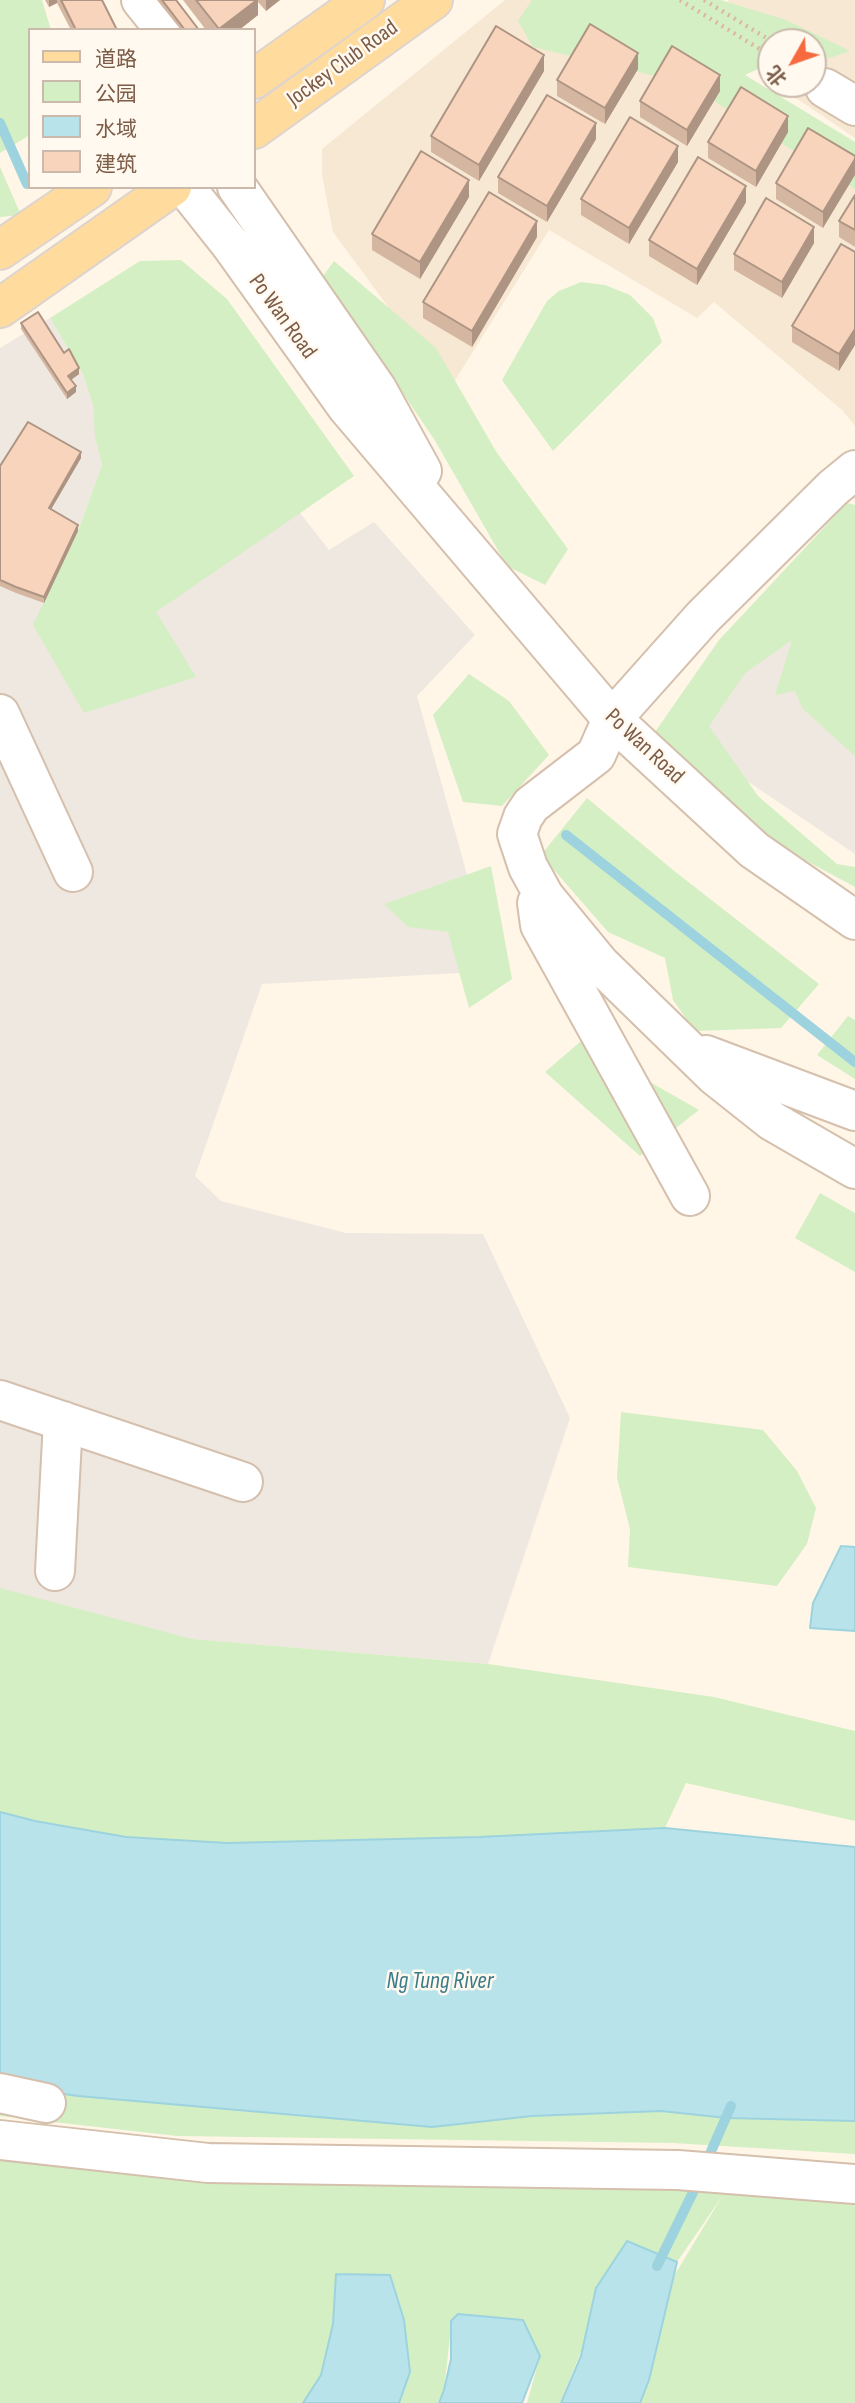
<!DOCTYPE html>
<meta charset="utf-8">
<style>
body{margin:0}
#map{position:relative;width:855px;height:2403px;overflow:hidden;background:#fff6e7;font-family:"Sofia Sans Condensed","Noto Sans SC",sans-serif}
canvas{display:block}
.legend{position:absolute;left:28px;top:28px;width:228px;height:161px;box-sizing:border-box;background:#fff9ef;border:2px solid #cbbaac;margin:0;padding:9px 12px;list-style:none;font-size:21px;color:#7c5b47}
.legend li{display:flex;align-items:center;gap:14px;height:35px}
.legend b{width:35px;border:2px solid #cbbaac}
.north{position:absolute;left:757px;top:28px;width:70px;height:70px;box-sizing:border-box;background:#fff9ef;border:2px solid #cbbaac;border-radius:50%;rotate:230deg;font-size:19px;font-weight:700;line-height:28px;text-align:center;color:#7c5b47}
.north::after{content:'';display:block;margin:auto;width:24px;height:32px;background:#f66a3e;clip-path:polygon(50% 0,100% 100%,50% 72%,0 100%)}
</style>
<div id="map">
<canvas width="855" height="2403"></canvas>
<ul class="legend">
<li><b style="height:9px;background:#ffdc9d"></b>道路</li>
<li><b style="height:19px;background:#d4efc3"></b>公园</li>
<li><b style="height:19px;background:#b8e3eb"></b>水域</li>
<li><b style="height:19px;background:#f7d4bb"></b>建筑</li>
</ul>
<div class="north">北</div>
</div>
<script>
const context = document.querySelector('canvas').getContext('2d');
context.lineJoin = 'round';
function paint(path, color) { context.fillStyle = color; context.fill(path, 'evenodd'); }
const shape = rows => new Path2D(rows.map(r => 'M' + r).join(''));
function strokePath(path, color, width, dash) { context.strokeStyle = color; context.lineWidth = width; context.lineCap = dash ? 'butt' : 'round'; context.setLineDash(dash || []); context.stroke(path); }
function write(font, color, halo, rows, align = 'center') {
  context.font = font + ' "Sofia Sans Condensed",sans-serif'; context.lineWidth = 5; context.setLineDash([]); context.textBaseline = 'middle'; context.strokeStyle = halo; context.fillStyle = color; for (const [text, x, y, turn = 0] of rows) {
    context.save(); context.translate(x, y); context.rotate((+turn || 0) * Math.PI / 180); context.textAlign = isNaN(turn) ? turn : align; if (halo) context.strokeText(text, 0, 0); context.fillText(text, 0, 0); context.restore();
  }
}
const residential = shape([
 [505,0,589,0,855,154,855,426,842,410,714,302,697,318,549,230,449,390,333,232,322,175,322,149],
 [728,0,855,0,855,138,775,84,813,84,813,42,771,42,771,82,761,75]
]);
const industrial = shape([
 [50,318,83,374,92,400,102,465,78,531,283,491,329,550,374,522,475,635,417,696,494,971,262,984,195,1176,221,1201,346,1233,483,1234,570,1418,488,1664,167,1637,0,1591,0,348],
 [855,553,855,854,672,730]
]);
const green = shape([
 [0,0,42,0,51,30,30,30,30,135,0,153],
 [532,0,721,0,786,20,850,51,830,58,813,55,813,42,771,42,771,63,745,75,855,142,855,189,685,83,533,47,518,21],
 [0,167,21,215,0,217],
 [181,260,227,299,354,476,156,612,196,677,84,713,33,625,78,531,102,465,95,437,93,405,83,374,50,318,140,261],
 [334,261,436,348,497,453,568,549,545,585,507,566,434,439,323,276],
 [581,282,605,285,630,295,653,318,662,342,553,451,502,380,547,301,559,291],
 [847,503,855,505,855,756,802,708,795,691,775,695,792,640,745,673,709,726,758,796,837,864,855,867,855,887,745,828,655,732,719,640],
 [469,674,509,701,549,755,502,806,463,802,433,715],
 [587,798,673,870,819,984,781,1028,695,1031,673,1000,665,958,608,932,541,855],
 [491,866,512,979,469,1008,448,932,408,927,384,904],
 [848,1016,855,1020,855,1079,817,1055],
 [580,1042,699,1110,640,1156,545,1072],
 [820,1193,855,1213,855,1272,795,1238],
 [621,1412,763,1430,797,1471,816,1508,807,1544,777,1586,628,1567,630,1529,617,1478],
 [0,1588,192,1639,488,1664,714,1697,855,1731,855,1821,686,1783,665,1828,479,1837,227,1843,126,1837,35,1821,0,1812],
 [0,2085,78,2096,432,2127,532,2116,661,2111,727,2118,855,2121,855,2154,673,2143,177,2136,0,2116],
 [0,2136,855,2184,855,2403,632,2403,674,2276,723,2195,677,2262,624,2246,560,2403,527,2403,540,2356,451,2327,444,2390,438,2403,399,2403,410,2372,333,2324,321,2375,303,2403,0,2403]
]);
const water = shape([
 [841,1546,855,1547,855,1631,810,1628,813,1603,841,1546],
 [0,1812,35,1821,126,1837,227,1843,479,1837,665,1828,855,1847,855,2121,727,2118,661,2111,532,2116,432,2127,78,2096,0,2085,0,1812],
 [627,2241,677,2262,649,2380,640,2403,561,2403,581,2356,596,2288,627,2241],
 [336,2274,390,2275,404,2320,410,2372,399,2403,303,2403,321,2375,333,2324,336,2274],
 [458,2314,523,2320,540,2356,522,2403,439,2403,444,2390,451,2359,451,2321,458,2314]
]);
const stream = shape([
 [0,123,27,184],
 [566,835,855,1062],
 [705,2165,731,2106],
 [657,2266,699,2180]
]);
const path = shape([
 [680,0,771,56],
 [704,0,773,42]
]);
const minor = shape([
 [141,0,165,30],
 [825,88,855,106],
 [185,187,231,245,347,407,612,719,754,850,855,920],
 [237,187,377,389,422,471],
 [855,470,833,488,703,617,612,719,596,755,531,805,523,817,517,834,528,867,544,896,600,964,714,1075,772,1121,855,1169],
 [0,714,73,872],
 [537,903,540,925,690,1196],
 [706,1055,855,1111],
 [0,1400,243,1482],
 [55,1571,63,1421],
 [0,2093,46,2103],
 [0,2140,208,2163,678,2170,855,2184]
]);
const major = shape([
 [254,79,365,0],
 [254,129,433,0],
 [0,250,92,187],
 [0,308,172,187]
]);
const wall = shape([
 [45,0,102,0,117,30,71,30,57,3,49,7],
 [157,0,176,0,199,30,181,30],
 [183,0,280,0,266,11,258,2,258,15,239,30,206,30],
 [638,69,605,124,557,96,557,80],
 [544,71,479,181,431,152,431,136],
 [720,91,687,146,640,117,640,101],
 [788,132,756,187,708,158,708,142],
 [596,139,547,222,498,193,498,177],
 [855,156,823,228,776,199,776,183],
 [678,162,629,244,581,215,581,199],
 [855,195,855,247,839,237,839,221],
 [469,197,420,279,372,250,372,234],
 [746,202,697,285,649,256,649,240],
 [537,237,472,347,423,318,423,302],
 [814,243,782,298,734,270,734,254],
 [855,252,839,371,792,342,792,326],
 [21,323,79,374,71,380,76,392,67,399,21,329],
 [81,458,51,509,78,531,44,603,16,593,0,586,0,466]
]);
const shadedWall = shape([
 [49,0,57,0,57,3,49,7],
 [257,0,258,0,258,15,239,30,219,30],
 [266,0,280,0,266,11],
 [638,53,638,69,605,124,605,108],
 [544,55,544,71,479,181,479,165],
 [720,75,720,91,687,146,687,130],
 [788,116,788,132,756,187,756,171],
 [596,123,596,139,547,222,547,206],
 [678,146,678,162,629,244,629,228],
 [855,159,855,175,823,228,823,212],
 [469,180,469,197,420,279,420,262],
 [746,186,746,202,697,285,697,269],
 [537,221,537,237,472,347,472,331],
 [814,227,814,243,782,298,782,282],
 [855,329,855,345,839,371,839,354],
 [79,368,79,374,68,382,68,376],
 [76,386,76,392,67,399,67,393],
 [81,452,81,458,49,513,49,508],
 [78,525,78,531,44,603,44,597]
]);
const building = shape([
 [61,0,102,0,117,30,76,30,61,0],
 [162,0,176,0,199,30,185,30,162,0],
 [196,0,257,0,219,29,196,0],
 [590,24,638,53,605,108,557,80,590,24],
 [496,26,544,55,479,165,431,136,496,26],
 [672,46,720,75,687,130,640,101,672,46],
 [741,87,788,116,756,171,708,142,741,87],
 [547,95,596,123,547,206,498,177,547,95],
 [630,117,678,146,629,228,581,199,630,117],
 [808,128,855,156,855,159,823,212,776,183,808,128],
 [421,151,469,180,420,262,372,234,421,151],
 [698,157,746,186,697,269,649,240,698,157],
 [489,192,537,221,472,331,423,302,489,192],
 [855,195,855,230,839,221,855,195],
 [766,198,814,227,782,282,734,254,766,198],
 [841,244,855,252,855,329,839,354,792,326,841,244],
 [38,312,64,353,69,349,79,368,68,376,76,386,67,393,21,323,38,312],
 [28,422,81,452,49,508,78,525,44,597,16,587,0,580,0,466,28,422]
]);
const streetNames = [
 ["Jockey Club Road",343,64,-36],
 ["Po Wan Road",282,317,54],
 ["Po Wan Road",644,747,43]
];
const waterNames = [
 ["Ng Tung River",440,1982]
];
paint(residential, '#f7e8d4');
paint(industrial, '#efe8e0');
paint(green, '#d4efc3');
paint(water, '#b8e3eb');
strokePath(water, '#9dd3de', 2);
strokePath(stream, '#9dd3de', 10);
strokePath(minor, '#d5bfad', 42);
strokePath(major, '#ddd4cf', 42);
strokePath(path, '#ddb79d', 4.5, [2, 5]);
strokePath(minor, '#fff', 38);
strokePath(major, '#ffdc9d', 38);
paint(wall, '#d4b6a1');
paint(shadedWall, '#ad9483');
paint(building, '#f7d4bb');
strokePath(building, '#ad9483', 2);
write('23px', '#7c5b47', '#fff9ef', streetNames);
write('italic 24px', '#3b7c8b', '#fff9ef', waterNames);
</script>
